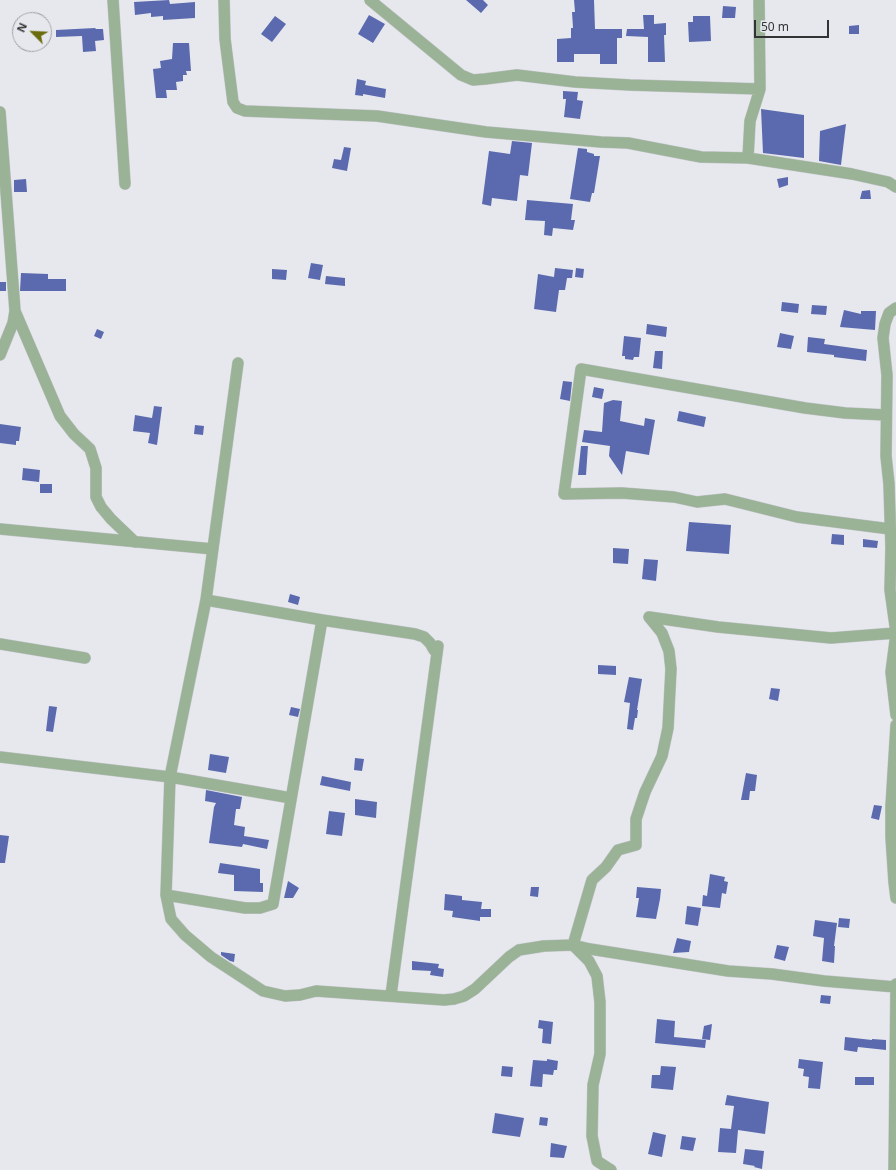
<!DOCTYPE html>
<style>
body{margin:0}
#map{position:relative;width:896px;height:1170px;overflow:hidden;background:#e6e8ee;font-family:"Noto Sans",sans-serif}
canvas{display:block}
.north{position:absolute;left:12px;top:12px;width:40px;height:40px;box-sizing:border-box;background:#e6e8ee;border:1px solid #9ea0a4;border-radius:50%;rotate:294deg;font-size:11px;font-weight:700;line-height:16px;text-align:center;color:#323335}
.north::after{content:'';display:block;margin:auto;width:14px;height:18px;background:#6a6c0d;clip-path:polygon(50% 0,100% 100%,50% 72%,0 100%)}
.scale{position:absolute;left:754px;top:20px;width:75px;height:18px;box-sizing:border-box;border:2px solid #323335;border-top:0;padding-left:5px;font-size:12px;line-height:14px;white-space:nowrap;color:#323335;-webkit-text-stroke:3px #e6e8ee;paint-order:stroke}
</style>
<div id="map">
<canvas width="896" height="1170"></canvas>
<div class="north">N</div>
<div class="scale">50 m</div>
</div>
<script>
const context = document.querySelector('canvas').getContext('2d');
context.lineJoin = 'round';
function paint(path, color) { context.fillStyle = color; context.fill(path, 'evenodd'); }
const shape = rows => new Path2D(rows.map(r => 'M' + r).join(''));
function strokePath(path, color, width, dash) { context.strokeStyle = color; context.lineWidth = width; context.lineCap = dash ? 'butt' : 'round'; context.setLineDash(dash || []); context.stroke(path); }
const building = shape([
 [169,0,170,4,195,2,195,18,163,20,163,16,151,17,151,13,135,15,134,2],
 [466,0,483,0,488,5,481,13],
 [574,0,594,0,595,29,622,29,622,38,617,38,617,64,600,64,600,54,574,54,574,62,557,62,557,39,571,38,571,28,573,28,572,12,575,12],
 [723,6,736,7,735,18,722,18],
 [369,15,385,24,373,43,358,34],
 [643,15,654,15,654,24,666,23,666,35,664,35,665,62,648,62,648,37,626,36,627,29,644,29],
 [275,16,286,24,272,42,261,34],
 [693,16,710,16,711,41,689,42,688,22,693,22],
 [859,25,859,34,849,34,849,26],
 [95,28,96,29,103,29,104,40,95,41,96,51,83,52,82,36,56,37,56,30],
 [173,43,189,43,191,71,186,71,187,75,183,75,183,81,176,82,177,90,166,90,167,98,156,98,153,69,161,68,160,61,172,59],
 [357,79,366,81,365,85,386,89,385,98,363,94,363,96,355,95],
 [563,91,578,92,577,100,583,101,580,119,564,117,566,99,563,99],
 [761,109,804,115,804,158,763,153],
 [846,124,841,165,819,161,820,131],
 [512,141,532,143,528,176,520,175,517,201,492,198,491,206,482,204,489,151,510,154],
 [344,147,351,148,347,171,332,168,334,159,341,160],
 [578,148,587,149,587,152,594,154,594,156,600,156,594,193,592,193,590,202,570,199],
 [788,177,788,185,779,188,777,179],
 [26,179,27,192,14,192,14,180],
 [870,190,871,199,860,199,862,191],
 [527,200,573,204,571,220,575,220,573,230,553,228,552,236,544,235,545,221,525,220],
 [311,263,323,265,320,280,308,278],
 [555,268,573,270,572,278,567,278,565,290,559,290,556,312,534,309,538,274,554,277],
 [576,268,584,269,583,278,575,277],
 [272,269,287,270,286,280,272,279],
 [21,273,48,274,48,279,66,279,66,291,20,291],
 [326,276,345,278,345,286,325,284],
 [0,282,6,282,6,291,0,291],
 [782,302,799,304,798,313,781,311],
 [812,305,827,306,826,315,811,314],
 [844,310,861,314,861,311,876,311,875,330,840,327],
 [647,324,667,327,666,337,646,334],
 [97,329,104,332,101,339,94,336],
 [780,333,794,336,791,349,777,347],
 [624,336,641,338,639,357,634,357,633,360,625,359,625,356,622,356],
 [808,337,825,339,824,344,867,350,866,361,834,357,834,355,807,352],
 [655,351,663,351,662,369,653,368],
 [563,381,572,382,570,401,560,399],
 [594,387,604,389,602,399,592,397],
 [613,400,622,401,620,421,644,426,645,418,655,420,649,455,626,451,622,475,609,456,610,446,582,442,584,430,602,432,604,403],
 [154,406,162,407,157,445,148,443,150,433,133,431,135,415,152,418],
 [679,411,706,417,704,427,677,421],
 [0,424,21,427,19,441,16,441,16,445,0,443],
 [195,425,204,426,203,435,194,434],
 [581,446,588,446,586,475,578,475],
 [23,468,40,470,39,482,22,480],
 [40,484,52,484,52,493,40,493],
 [689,522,731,525,729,554,686,551],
 [832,534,844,535,844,545,831,544],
 [863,539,878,541,877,548,863,547],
 [613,548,629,549,628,564,613,563],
 [644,559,658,560,656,581,642,579],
 [290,594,300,597,298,605,288,602],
 [598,665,616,666,616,675,598,674],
 [629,677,642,679,637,710,638,710,637,718,635,718,633,730,627,729,630,703,624,702],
 [771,688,780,689,778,701,769,699],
 [49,706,57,707,53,732,46,731],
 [291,707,300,709,298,717,289,715],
 [210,754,229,757,226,773,208,770],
 [355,758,364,759,362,771,354,770],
 [746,773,757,775,755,791,750,791,749,800,741,800],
 [322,776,351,782,350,791,320,785],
 [206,790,242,797,240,809,236,809,234,825,245,827,244,836,269,840,267,849,243,844,242,847,209,843,214,807,216,803,205,801],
 [355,799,377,802,376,818,355,815],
 [874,805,882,806,879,820,871,818],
 [329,811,345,813,342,836,326,834],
 [0,835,9,836,5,863,0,863],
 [220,863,260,869,260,883,263,883,263,892,234,891,234,875,218,873],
 [710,874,725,877,724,881,728,882,726,894,722,893,720,908,702,906,703,895,707,896],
 [288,881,299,888,293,898,284,898],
 [531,887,539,887,538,897,530,896],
 [637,887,661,889,660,899,656,919,636,917,639,898,636,898],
 [445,894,462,896,462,900,482,902,481,909,491,909,491,917,480,917,480,921,452,917,453,911,444,910],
 [687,906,701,908,698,926,685,924],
 [839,918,850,919,849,928,838,927],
 [815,920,837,923,834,946,835,946,834,963,822,961,824,938,813,936],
 [677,938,691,941,689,952,673,953],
 [777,945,789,947,785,961,774,958],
 [221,952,235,954,234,962,230,961,221,955],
 [412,961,439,964,438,968,444,969,443,977,430,975,431,971,412,970],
 [821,995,831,996,830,1004,820,1003],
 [657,1019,675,1021,674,1037,706,1040,705,1048,655,1043],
 [539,1020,553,1022,551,1044,542,1043,543,1029,538,1028],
 [712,1024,710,1040,702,1039,704,1026],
 [845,1037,872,1040,872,1039,886,1040,886,1050,858,1047,857,1052,844,1050],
 [547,1059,558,1061,557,1070,554,1070,553,1075,543,1074,542,1087,530,1086,533,1060,547,1061],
 [799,1059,823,1062,820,1089,808,1088,809,1077,803,1076,804,1069,798,1068],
 [502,1066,513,1067,512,1077,501,1076],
 [661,1066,676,1067,673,1090,651,1088,652,1075,660,1075],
 [855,1077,874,1077,874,1085,855,1085],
 [727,1095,769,1102,765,1134,738,1130,736,1153,718,1152,720,1128,731,1129,734,1106,725,1105],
 [495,1113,524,1118,520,1137,492,1133],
 [540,1117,548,1118,547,1126,539,1125],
 [653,1132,666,1135,662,1157,648,1154],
 [682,1136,696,1138,693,1151,680,1149],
 [551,1143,567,1146,564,1158,550,1157],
 [745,1149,764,1151,762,1169,754,1167,755,1166,743,1164]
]);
const minor = shape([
 [113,0,125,184],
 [224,0,225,39,233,102,237,108,245,111,377,116,486,132,601,142,628,143,701,157,748,158],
 [370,0,461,75,473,80,485,79,517,75,575,82,630,85,760,89,750,121,748,158,852,174,888,182,896,187],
 [759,0,760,89],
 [0,112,15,311,13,323,0,355],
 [896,308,889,313,885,324,883,338,887,375,886,456,889,484,891,547,890,590,896,633,891,672,896,715],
 [15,311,60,416,74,434,90,449,96,468,96,497,101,507,111,519,135,542],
 [238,363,206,600,170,777,166,895,171,919,185,935,211,957,263,991,285,996,300,995,316,991,444,1000,454,999,464,996,475,989,509,957,519,950,544,946,573,945,590,949,728,971,772,974,824,981,896,987],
 [886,415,845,413,805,408,581,369,564,494,622,493,674,497,697,502,725,499,797,517,890,529],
 [0,529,213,549],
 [206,600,322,620,415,634,424,637,430,643,434,650,438,646],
 [649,617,718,627,831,638,896,633],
 [0,644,85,658],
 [896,725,891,806,891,837,894,882,896,898],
 [0,757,170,777,291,798],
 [166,895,245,908,260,908,273,904,322,620],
 [391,995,438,646],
 [611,1170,597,1161,592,1136,593,1085,600,1054,600,1002,597,976,589,961,573,945,592,880,606,867,618,850,636,845,636,819,645,792,662,756,668,728,671,669,669,651,662,633,649,617],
 [894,1170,896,984]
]);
paint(building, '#5b6aaf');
strokePath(minor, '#c2c4c9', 12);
strokePath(minor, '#9ab295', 11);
</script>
